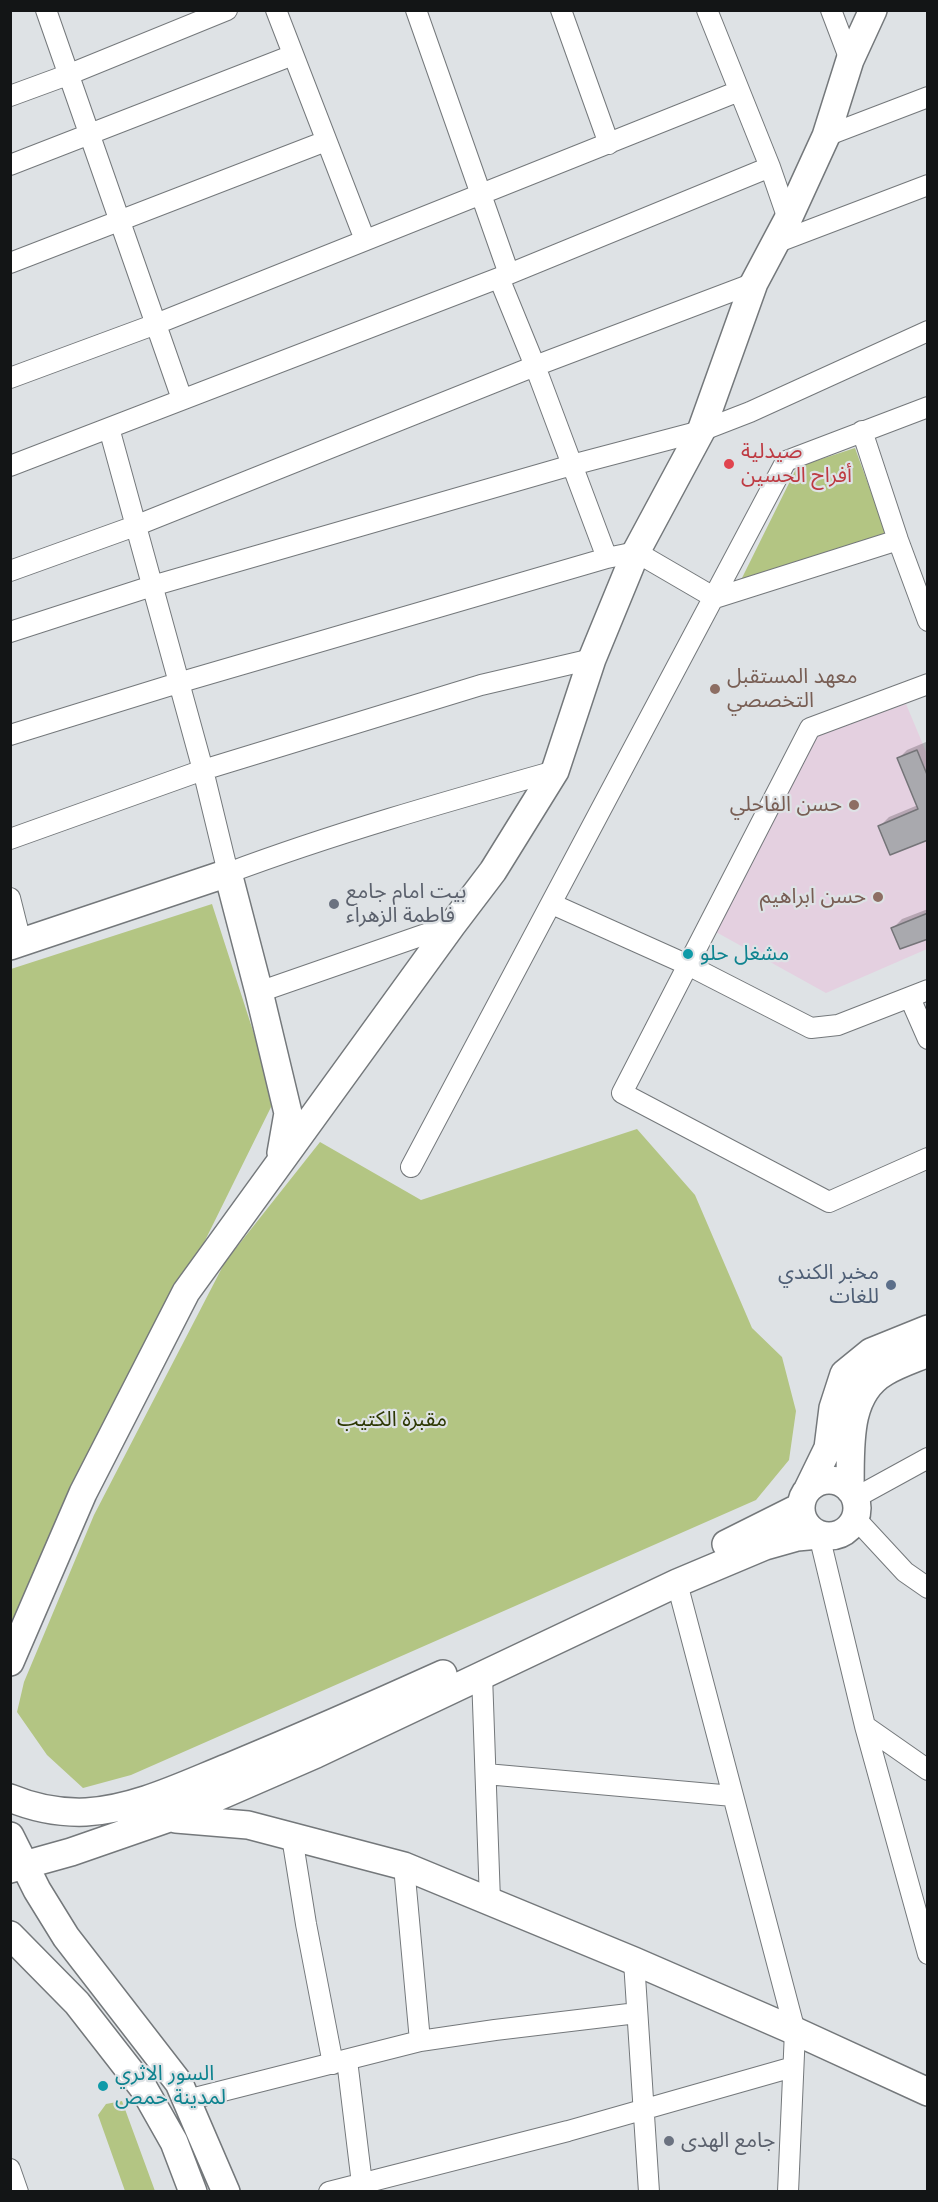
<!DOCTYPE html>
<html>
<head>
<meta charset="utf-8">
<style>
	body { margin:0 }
	#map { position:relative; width:938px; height:2202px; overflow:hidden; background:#dee2e5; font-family:Montserrat,sans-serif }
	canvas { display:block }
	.frame { position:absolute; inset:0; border:12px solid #131516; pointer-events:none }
</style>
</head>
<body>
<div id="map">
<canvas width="938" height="2202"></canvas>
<div class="frame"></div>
</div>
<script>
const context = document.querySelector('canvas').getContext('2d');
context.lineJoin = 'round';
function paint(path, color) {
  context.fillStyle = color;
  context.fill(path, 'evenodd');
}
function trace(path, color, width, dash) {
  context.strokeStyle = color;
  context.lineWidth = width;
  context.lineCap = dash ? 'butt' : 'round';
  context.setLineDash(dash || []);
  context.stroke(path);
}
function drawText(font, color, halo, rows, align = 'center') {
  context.font = font + ' Montserrat,"Noto Sans Arabic",sans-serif';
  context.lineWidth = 4.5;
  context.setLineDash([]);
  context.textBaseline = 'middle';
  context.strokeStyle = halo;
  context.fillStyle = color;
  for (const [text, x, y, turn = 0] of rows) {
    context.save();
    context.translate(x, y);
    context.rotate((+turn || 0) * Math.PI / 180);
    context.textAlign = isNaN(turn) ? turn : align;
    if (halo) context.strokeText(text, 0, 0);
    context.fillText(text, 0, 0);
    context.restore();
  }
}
paint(new Path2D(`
	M 906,704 L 927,754 L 927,949 L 826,993 L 716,932 L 817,734 Z`), '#e4d0e0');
paint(new Path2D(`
	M 855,448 L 886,533 L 740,582 L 797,467 Z
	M 212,904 L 275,1099 L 11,1633 L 11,969 Z
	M 637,1129 L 695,1195 L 752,1328 L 782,1357 L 796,1411 L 789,1460 L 756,1500 L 131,1775 L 83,1788 L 47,1755 L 17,1712 L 24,1682 L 94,1515 L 225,1262 L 320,1142 L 421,1200 Z
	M 122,2101 L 155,2191 L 125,2191 L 98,2115 L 106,2104 Z`), '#b3c583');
paint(new Path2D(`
	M 926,742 L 928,747 L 928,839 L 880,826 L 889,817 L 918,805 L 898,759 L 907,750 Z
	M 928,909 L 928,937 L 893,928 L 902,919 Z`), '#0003');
const building = new Path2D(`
	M 917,750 L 928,777 L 928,840 L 890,855 L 878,826 L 918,809 L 897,758 Z
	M 928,913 L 928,939 L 900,949 L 891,928 Z`);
paint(building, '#a9a9ae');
trace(building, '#747478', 1.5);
const street = new Path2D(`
	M 46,10 L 182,399
	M 276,10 L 365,240
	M 416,10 L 509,274
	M 561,10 L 609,144
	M 707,10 L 770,167 L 788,219
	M 831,10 L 850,60
	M 10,96 L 70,74 L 227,10
	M 826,136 L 928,97
	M 10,165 L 293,55
	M 773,244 L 928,185
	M 10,263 L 326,141
	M 499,278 L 535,366 L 607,558
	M 10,378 L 156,324 L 739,91
	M 109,428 L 203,770 L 228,873 C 335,833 445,802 555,771
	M 862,431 L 898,540 L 928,621
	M 10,466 L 509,274 L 770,167
	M 10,571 L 135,526 L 535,366 L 754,283
	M 10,632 L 152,586 L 572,465 L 701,431 L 750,412 L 928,331
	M 928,684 L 810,728 L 622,1093 L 829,1202 L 928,1158
	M 10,735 L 178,683 L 607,558 L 636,552 L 715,598 L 898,540
	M 10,839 L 203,770 L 481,685 L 592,659
	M 10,898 L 21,942
	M 552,904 L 688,965 L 811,1028 L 838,1025 L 928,990
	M 259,992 L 452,925
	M 910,998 L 928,1039
	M 411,1167 L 786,461 L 928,407
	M 855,1498 L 928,1458
	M 855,1518 L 905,1572 L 928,1588
	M 819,1535 L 865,1726 L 928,1954
	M 677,1583 L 795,2031 L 788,2192
	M 482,1675 L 490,1901
	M 865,1726 L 928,1770
	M 486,1774 L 733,1796
	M 292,1837 L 306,1924 L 333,2064
	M 404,1866 L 420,2041
	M 634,1961 L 649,2192
	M 347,2060 L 363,2192
	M 187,2100 L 420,2041 L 495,2030 L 637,2013
	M 10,2169 L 18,2192
	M 329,2192 L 568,2131 L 793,2067`);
const secondary = new Path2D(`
	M 10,946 L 228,873 L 259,992 L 288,1113 L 281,1153
	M801 1508a28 28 0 1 1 56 0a28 28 0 1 1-56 0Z
	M 808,1489 L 828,1448 L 833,1408 L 844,1374 L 871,1352 L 928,1329
	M 850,1490 C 851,1450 845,1395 885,1372 C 898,1364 914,1359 928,1353
	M 726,1544 L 800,1507
	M 10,1662 L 83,1493 L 186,1292 L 452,925 L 493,871 L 555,771 L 592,659 L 636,552 L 701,431 L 754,283 L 788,219 L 826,136 L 850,60 L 873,10
	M 10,1798 C 34,1808 60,1813 86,1812 C 136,1809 184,1785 229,1767 C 301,1737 372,1706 443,1674
	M 176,1819 L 248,1825 L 404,1866 L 634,1961 L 795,2031 L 928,2092
	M 10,1836 L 37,1890 L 66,1937 L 179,2083 L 226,2192
	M 10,1869 L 71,1852 L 169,1818 L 316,1754 L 677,1583 L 765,1546 L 797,1537 L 819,1535
	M 10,1935 L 77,2003 L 144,2089 L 174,2142 L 193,2192`);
trace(street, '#74787b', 22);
trace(secondary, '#74787b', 30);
trace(street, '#fff', 20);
trace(secondary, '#fff', 27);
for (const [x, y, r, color] of [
	[729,464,6,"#e0444e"],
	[715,689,6,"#8d6e63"],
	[854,805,6,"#8d6e63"],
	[878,897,6,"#8d6e63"],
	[334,904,6,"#6b7280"],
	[688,954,6,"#0f9aa8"],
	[891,1285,6,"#5c6f8a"],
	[103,2086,6,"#0f9aa8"],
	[669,2141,6,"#6b7280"]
]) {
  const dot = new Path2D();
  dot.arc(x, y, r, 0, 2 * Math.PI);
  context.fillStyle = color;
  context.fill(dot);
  trace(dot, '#dee2e5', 2);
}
drawText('21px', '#be3a42', '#dee2e5', [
	["صيدلية",741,452],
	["أفراح الحسين",741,476]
], 'left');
drawText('21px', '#785e54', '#dee2e5', [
	["معهد المستقبل",727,677,"left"],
	["التخصصي",727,701,"left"],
	["حسن الفاحلي",842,805],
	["حسن ابراهيم",866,897]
], 'right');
drawText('21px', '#5b616d', '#dee2e5', [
	["بيت امام جامع",346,892],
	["فاطمة الزهراء",346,916],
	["جامع الهدى",681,2141]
], 'left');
drawText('21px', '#0d838f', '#dee2e5', [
	["مشغل حلو",700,954],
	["السور الاثري",115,2074],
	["لمدينة حمص",115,2098]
], 'left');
drawText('21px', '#4e5e75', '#dee2e5', [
	["مخبر الكندي",879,1273],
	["للغات",879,1297]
], 'right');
drawText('21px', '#2c3702', '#dee2e5', [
	["مقبرة الكتيب",392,1420]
]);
</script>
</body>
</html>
